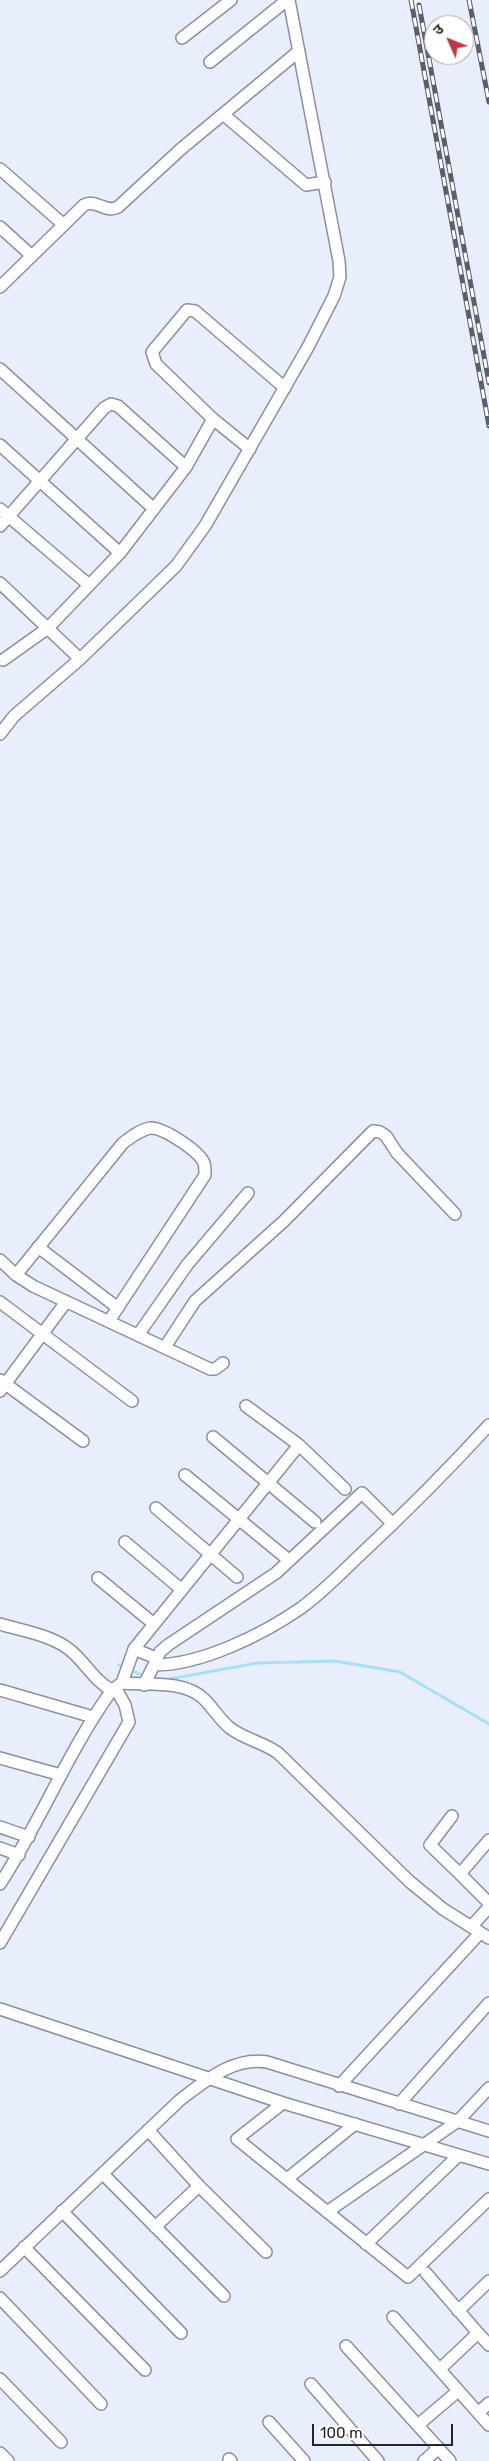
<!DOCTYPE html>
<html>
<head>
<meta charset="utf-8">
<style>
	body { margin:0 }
	#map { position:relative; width:489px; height:2461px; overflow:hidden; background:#e9eefc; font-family:Rubik,"Noto Sans Devanagari",sans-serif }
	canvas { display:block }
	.north { position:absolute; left:424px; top:15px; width:50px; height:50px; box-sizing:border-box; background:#fff; border:1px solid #a7a8ab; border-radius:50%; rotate:314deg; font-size:14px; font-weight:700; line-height:20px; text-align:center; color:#22252d }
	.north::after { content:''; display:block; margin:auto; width:18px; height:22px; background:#c53540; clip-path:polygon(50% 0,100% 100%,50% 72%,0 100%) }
	.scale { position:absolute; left:312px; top:2424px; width:141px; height:22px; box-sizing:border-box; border:2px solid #22252d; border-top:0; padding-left:6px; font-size:15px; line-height:18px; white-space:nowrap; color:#22252d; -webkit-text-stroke:4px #fff; paint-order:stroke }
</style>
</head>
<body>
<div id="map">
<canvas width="489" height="2461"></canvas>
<div class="north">उ</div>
<div class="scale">100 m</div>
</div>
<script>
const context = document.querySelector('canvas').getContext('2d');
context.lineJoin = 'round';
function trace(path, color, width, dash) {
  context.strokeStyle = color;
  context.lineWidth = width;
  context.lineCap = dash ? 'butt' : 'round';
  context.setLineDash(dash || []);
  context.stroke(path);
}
trace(new Path2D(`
	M 119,1665 L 146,1677
	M 164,1680 L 257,1663 L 335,1661 L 400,1672 L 489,1724`), '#a7e1f7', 3);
const minor = new Path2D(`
	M 182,38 L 231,0
	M 210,62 L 287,0
	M 223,114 L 306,185 L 325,182
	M 0,169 L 64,225
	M 0,227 L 32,256
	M 0,287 L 84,205 C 95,198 106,214 118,207 L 181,149 L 299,51
	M 0,369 L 154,509
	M 0,445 L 120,553
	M 250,449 L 213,419 L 156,364 L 152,352 L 187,310 L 195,311 L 285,388
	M 0,509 L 89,585
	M 0,526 L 104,408 L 111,404 L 118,406 L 186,467
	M 0,583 L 80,659
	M 3,660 L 48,628 L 120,553 L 186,467 L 213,419
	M 0,734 L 14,716 L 80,659 L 176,566 L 205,526 L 308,347 L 334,296 L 340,277 L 339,261 L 289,0
	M 38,1247 L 118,1308
	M 0,1260 L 16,1275 L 33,1286 L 210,1369 L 215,1369 L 223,1363
	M 16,1275 L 123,1143 C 131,1137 140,1130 150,1128 C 163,1127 199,1151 204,1163 C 205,1166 205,1171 205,1175 L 109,1321
	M 0,1302 L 132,1401
	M 138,1335 L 187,1265 L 248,1193
	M 165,1347 L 195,1301 L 284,1221 L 373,1131 L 380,1132 L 386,1136 L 397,1153 L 455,1214
	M 0,1380 L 83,1441
	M 0,1391 L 66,1302
	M 213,1437 L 315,1522
	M 299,1445 L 345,1489
	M 185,1475 L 285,1557
	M 156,1508 L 237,1577
	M 125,1542 L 182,1590
	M 98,1578 L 154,1624
	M 0,1624 C 23,1631 51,1635 70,1650 C 85,1662 95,1682 112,1690 L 122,1683 C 148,1685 184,1680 204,1699 C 213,1708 220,1720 230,1728 C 244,1739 263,1742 278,1753 L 409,1881 L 443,1909 L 489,1938
	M 134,1649 L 156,1658
	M 154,1665 L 160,1652 L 168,1645 L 276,1573 L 362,1493 L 393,1524
	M 122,1683 L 134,1649 L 299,1445 L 246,1406
	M 144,1685 L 154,1665 C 201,1665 262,1635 301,1608 C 322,1593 341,1573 360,1555 C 405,1513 448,1470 489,1425
	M 0,1690 L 93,1717
	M 0,1758 L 61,1775
	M 452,1816 L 430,1845 L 460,1874
	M 0,1827 L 29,1837
	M 489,1840 L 460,1874 L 489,1903
	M 0,1848 L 19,1855
	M 0,1884 C 41,1821 68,1751 112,1690
	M 471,1927 L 489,1907
	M 0,1943 L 129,1722 L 125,1705 L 116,1689
	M 0,2009 L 283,2103 L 489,2164
	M 339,2086 L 480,1933
	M 283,2103 L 237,2139 L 408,2277 L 489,2199
	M 399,2104 L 489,2003
	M 148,2130 L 199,2186 L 266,2252
	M 103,2174 L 224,2296
	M 287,2179 L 355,2124
	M 62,2211 L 181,2333
	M 327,2212 L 458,2121 L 489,2088
	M 155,2227 L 199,2186
	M 366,2244 L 459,2155
	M 24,2247 L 145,2370
	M 0,2271 L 180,2100 C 206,2080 233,2057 267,2062 L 489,2131
	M 426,2273 L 478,2333 L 440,2369
	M 0,2298 L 101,2404
	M 458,2311 L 489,2281
	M 393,2317 L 489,2425
	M 478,2333 L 489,2345
	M 346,2346 L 450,2461
	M 0,2379 L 61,2442
	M 311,2384 L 378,2461
	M 478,2413 L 489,2403
	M 269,2422 L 304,2461
	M 418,2425 L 458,2391
	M 0,2453 L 8,2461
	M 229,2459 L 231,2461
	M 424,2461 L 439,2448`);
trace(minor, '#8890a5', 14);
trace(minor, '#fff', 11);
const rail = new Path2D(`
	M 411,0 L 489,426
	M 469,0 L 489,102
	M 419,5 L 489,383`);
trace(rail, '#5c5f69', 5);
trace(rail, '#fff', 3, [9]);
</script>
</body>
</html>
